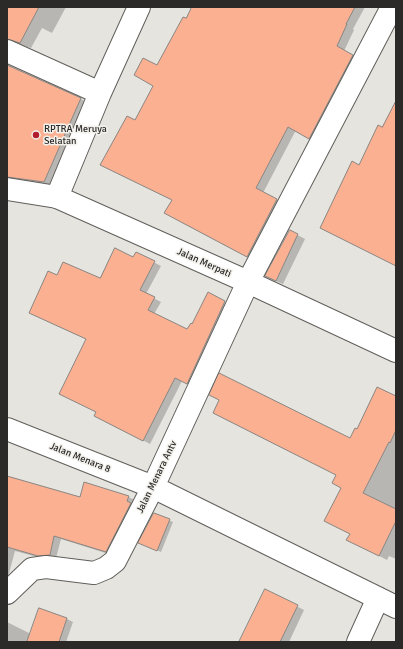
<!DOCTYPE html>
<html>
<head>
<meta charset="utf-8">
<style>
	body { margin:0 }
	#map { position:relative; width:403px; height:649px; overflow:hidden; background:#e6e4df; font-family:Signika,sans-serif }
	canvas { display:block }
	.frame { position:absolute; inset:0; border:8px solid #2b2a29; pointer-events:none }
</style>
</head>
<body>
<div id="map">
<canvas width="403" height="649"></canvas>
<div class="frame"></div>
</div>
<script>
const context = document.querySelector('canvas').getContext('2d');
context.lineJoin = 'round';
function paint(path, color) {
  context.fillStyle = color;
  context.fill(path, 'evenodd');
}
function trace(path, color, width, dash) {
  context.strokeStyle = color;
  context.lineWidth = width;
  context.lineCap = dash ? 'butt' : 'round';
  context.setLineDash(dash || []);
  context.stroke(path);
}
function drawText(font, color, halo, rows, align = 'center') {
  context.font = font + ' Signika,sans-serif';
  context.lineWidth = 3;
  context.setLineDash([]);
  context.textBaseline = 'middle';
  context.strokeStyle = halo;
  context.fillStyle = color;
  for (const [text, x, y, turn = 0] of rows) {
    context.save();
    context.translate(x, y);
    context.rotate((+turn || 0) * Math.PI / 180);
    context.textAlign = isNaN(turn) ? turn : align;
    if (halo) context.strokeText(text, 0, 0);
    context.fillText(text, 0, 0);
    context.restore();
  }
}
paint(new Path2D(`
	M 8,7 L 66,7 L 52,33 L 42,28 L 31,48 L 17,44 L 7,51 L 7,9 Z
	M 193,7 L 365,7 L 353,29 L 354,30 L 344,51 L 360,60 L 317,142 L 296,130 L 263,193 L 284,204 L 255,261 L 173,217 L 173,200 L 154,85 L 158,67 Z
	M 7,64 L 9,66 L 81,99 L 91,105 L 54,188 L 7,184 Z
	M 290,231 L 305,239 L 283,284 L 273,280 Z
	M 136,253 L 161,266 L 146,294 L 161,302 L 154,314 L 188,331 L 192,325 L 208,294 L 231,306 L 194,387 L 182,381 L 150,444 L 102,419 L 87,339 L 30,313 L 57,276 L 100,279 L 134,258 Z
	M 396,398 L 396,559 L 389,556 L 387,560 L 356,544 L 342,488 L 337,475 L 214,413 L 350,439 L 357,431 Z
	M 7,476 L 17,479 L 22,482 L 80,498 L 128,497 L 135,500 L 112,555 L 61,539 L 56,558 L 45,559 L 15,551 L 8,577 L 7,577 Z
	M 154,514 L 173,522 L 161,552 L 143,544 Z
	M 265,590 L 304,610 L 289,642 L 240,642 Z
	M 39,609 L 67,619 L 73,622 L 66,642 L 7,642 L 7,622 L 31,634 Z`), '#0003');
const building = new Path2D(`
	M 7,7 L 39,7 L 20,43 L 7,39 Z
	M 192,7 L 355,7 L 346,24 L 347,24 L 337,46 L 353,55 L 309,139 L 288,127 L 256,188 L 277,199 L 247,257 L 164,213 L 172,200 L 100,165 L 127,116 L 135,120 L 153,86 L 134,75 L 143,58 L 157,65 L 183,17 L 186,18 Z
	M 7,65 L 81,98 L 44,182 L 7,177 Z
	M 396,101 L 396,266 L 320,228 L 352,161 L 359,165 L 378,125 L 382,127 Z
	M 290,230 L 298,234 L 276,281 L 265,276 Z
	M 115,248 L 133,257 L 136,252 L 155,261 L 140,290 L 155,297 L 148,310 L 187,329 L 191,323 L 192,324 L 208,292 L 225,301 L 187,384 L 175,378 L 143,441 L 94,416 L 96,412 L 59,394 L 86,339 L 29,313 L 48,271 L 57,275 L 63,262 L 100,278 Z
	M 219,373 L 350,438 L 355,428 L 357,429 L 377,387 L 396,396 L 396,430 L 390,443 L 389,442 L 363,493 L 396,509 L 396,521 L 379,556 L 346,540 L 350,534 L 324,521 L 341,488 L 332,483 L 336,475 L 213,413 L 219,400 L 209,395 Z
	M 7,476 L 80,497 L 84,482 L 129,496 L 127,501 L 131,503 L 106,552 L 54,536 L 50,555 L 38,556 L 7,547 Z
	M 154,513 L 170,519 L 157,551 L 138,543 Z
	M 265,589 L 298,605 L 280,642 L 239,642 Z
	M 39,608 L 67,618 L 59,642 L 27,642 Z`);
paint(building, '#fab091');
trace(building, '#898582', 1);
const minor = new Path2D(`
	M 7,51 L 100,93
	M 57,197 L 100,93 L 139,7
	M 7,429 L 153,487 L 396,607
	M 7,593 L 32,569 L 46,567 L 94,573 L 106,568 L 115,561 L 153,487 L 248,282 L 392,7
	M 358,642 L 378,598`);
const tertiary = new Path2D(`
	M 7,189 L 57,197 L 248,282 L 396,351`);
trace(minor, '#615f5b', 24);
trace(tertiary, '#615f5b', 24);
trace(minor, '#fff', 22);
trace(tertiary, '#fff', 22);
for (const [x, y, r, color] of [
	[36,135,4,"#b01d2f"]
]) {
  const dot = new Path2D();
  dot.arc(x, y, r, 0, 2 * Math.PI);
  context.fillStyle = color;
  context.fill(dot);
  trace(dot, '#f3f1ec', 1.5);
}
drawText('10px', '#2b2a29', '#f3f1ec', [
	["RPTRA Meruya",44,129],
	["Selatan",44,141]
], 'left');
drawText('10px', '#2b2a29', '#f3f1ec', [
	["Jalan Merpati",204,263,24],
	["Jalan Menara 8",80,458,22],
	["Jalan Menara Antv",157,477,-64]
]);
</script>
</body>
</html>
